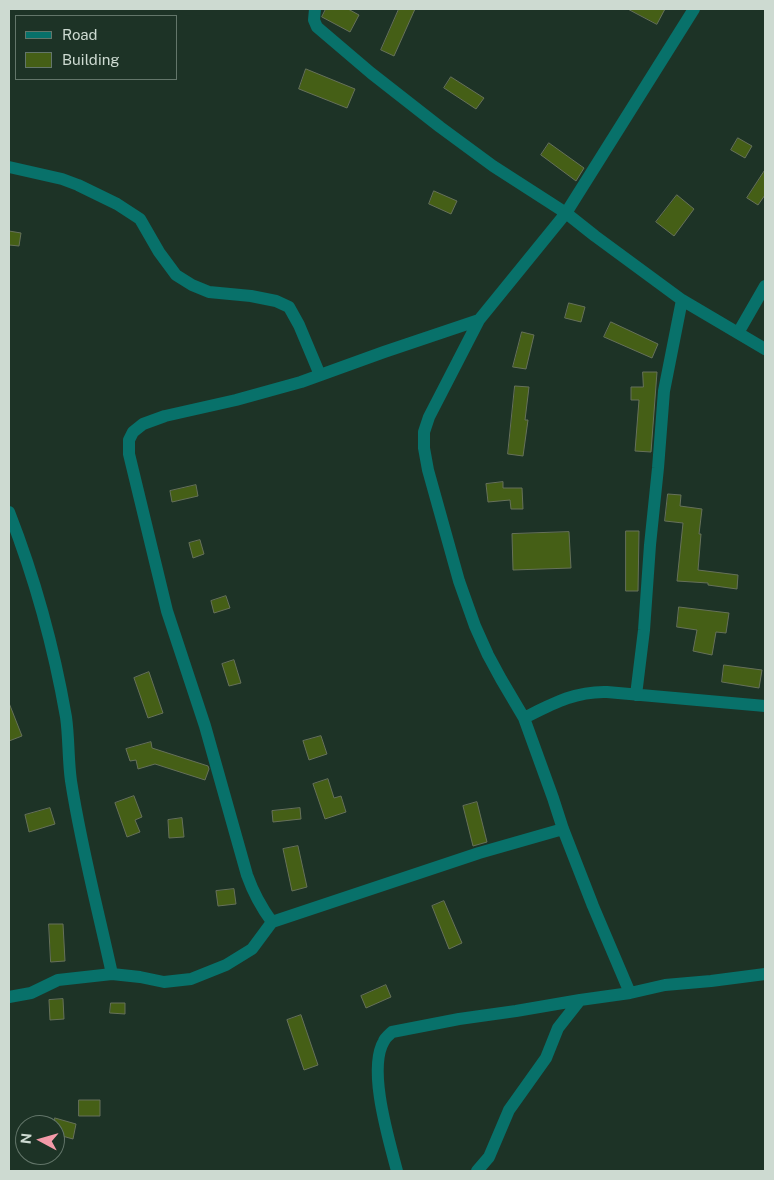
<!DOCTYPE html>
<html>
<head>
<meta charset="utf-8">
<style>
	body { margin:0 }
	#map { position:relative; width:774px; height:1180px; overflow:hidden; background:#1d3326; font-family:"Public Sans",sans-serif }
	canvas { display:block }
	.frame { position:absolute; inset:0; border:10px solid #cddad1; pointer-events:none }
	.legend { position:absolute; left:15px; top:15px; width:162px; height:65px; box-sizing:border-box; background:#1d3326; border:1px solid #63766a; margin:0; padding:6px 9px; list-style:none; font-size:15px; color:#cddad1 }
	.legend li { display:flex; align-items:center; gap:10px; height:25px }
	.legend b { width:25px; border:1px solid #63766a }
	.north { position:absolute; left:15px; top:1115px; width:50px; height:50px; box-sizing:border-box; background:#1d3326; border:1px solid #63766a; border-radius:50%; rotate:276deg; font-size:14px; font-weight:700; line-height:20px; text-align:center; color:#cddad1 }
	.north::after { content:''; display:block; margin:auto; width:18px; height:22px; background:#f39aa8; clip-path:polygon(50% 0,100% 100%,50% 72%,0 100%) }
</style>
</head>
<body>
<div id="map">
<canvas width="774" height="1180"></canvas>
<div class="frame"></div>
<ul class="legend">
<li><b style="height:6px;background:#08716a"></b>Road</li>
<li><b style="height:14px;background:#455f16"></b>Building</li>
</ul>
<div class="north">N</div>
</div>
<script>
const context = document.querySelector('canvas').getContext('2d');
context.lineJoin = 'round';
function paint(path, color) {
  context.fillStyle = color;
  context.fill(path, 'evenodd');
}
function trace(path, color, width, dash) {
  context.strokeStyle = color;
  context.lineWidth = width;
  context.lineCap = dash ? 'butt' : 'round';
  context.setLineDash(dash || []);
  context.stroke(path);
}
const building = new Path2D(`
	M 326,9 L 348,9 L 359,15 L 350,32 L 322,17 Z
	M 399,9 L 415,9 L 394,56 L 381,50 Z
	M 628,9 L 665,9 L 657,24 Z
	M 306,69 L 355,89 L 347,108 L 299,89 Z
	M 451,77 L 484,98 L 476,109 L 444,88 Z
	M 738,138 L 752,146 L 745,158 L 731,150 Z
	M 549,143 L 584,168 L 576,181 L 541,155 Z
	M 765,170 L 765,195 L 758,205 L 747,198 Z
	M 434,191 L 457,201 L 451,214 L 429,204 Z
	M 677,195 L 694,209 L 674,236 L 656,222 Z
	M 9,231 L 21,233 L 19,246 L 9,245 Z
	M 569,303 L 585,307 L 581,322 L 565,318 Z
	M 611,322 L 658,344 L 652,358 L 604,337 Z
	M 522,332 L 534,335 L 526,369 L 513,367 Z
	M 643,372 L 657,372 L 651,452 L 635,451 L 639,400 L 631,400 L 631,387 L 643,387 Z
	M 515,386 L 529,387 L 525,420 L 528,420 L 523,456 L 508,454 Z
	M 503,482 L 503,488 L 522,488 L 523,509 L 511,509 L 510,500 L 488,502 L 486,484 Z
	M 196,485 L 198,496 L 172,502 L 170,491 Z
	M 668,494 L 681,495 L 680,506 L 702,509 L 699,534 L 701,534 L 698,570 L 738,575 L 737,589 L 708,585 L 708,583 L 677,581 L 683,523 L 665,521 Z
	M 626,531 L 639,531 L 638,591 L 626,591 Z
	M 569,532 L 571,568 L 513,570 L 512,534 Z
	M 200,540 L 204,554 L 193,558 L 189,543 Z
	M 226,596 L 230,608 L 214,613 L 211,601 Z
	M 679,607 L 729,613 L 726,633 L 716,632 L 712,655 L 693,651 L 697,630 L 677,627 Z
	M 234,660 L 241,683 L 229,686 L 222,664 Z
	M 724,665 L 762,670 L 759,688 L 722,682 Z
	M 149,672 L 163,713 L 148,718 L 134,678 Z
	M 9,703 L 22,736 L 9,741 Z
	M 321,736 L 327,754 L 309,760 L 303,741 Z
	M 151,742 L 152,748 L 208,766 L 209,769 L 205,780 L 155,764 L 138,769 L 136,760 L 130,761 L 126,749 Z
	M 328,779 L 334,798 L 341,796 L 346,812 L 325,819 L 313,784 Z
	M 134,796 L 142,817 L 135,820 L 140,832 L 127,837 L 115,803 Z
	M 477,802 L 487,842 L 473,846 L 463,806 Z
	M 50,808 L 55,824 L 29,832 L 25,815 Z
	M 300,808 L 301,819 L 273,822 L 272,811 Z
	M 182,818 L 184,837 L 169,838 L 168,820 Z
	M 298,846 L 307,887 L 292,891 L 283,849 Z
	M 234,889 L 236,904 L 218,906 L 216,891 Z
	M 444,901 L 462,943 L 449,949 L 432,906 Z
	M 49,924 L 63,924 L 65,961 L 51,962 Z
	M 386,985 L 391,997 L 366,1008 L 361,996 Z
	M 63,999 L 64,1019 L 50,1020 L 49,1000 Z
	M 111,1003 L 125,1003 L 125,1014 L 110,1013 Z
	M 301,1015 L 318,1065 L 304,1070 L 287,1020 Z
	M 79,1100 L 100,1100 L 100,1116 L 79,1116 Z
	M 55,1118 L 76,1124 L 73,1139 L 55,1134 Z`);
paint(building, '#455f16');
trace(building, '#66715a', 1);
trace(new Path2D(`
	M 315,9 L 314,20 L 317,27 L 371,73 L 440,127 L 493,166 L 566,213 L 595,236 L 682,300 L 765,349
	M 9,167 L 62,179 L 78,185 L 117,204 L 140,219 L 159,252 L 176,275 L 192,285 L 209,292 L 251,296 L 276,301 L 289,307 L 299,325 L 320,375
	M 738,333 L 765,286
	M 9,512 C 34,576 54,648 66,717 C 69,738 68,760 71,781 C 81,846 98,910 112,974
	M 636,695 L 644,630 L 650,545 L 658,468 L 664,391 L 682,300
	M 524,718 C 552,704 575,691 607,692 L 765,706
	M 272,922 L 479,853 L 563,829
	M 630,993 L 593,906 L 563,829 L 553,798 L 524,718 L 501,679 L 488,655 L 475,626 L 459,581 L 428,470 L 424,448 L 424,432 L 429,417 L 479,320 L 566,213 L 694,9
	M 9,997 L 31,993 L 58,980 L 112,974 L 140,977 L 164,982 L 191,979 L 226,965 L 252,949 L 272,922 C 261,907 253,892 247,875 L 205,726 L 167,611 L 129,454 L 129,440 L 133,432 L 143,424 L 165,416 L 236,400 L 301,382 L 384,352 L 479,320
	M 397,1171 C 389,1140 367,1069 384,1041 C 385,1038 389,1035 392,1032 L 459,1019 L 516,1011 L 580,1000 L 630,993 L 665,985 L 711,981 L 765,974
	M 477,1171 L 489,1157 L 509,1110 L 546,1058 L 558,1028 L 580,1000`), '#08716a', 12);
</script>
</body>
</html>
